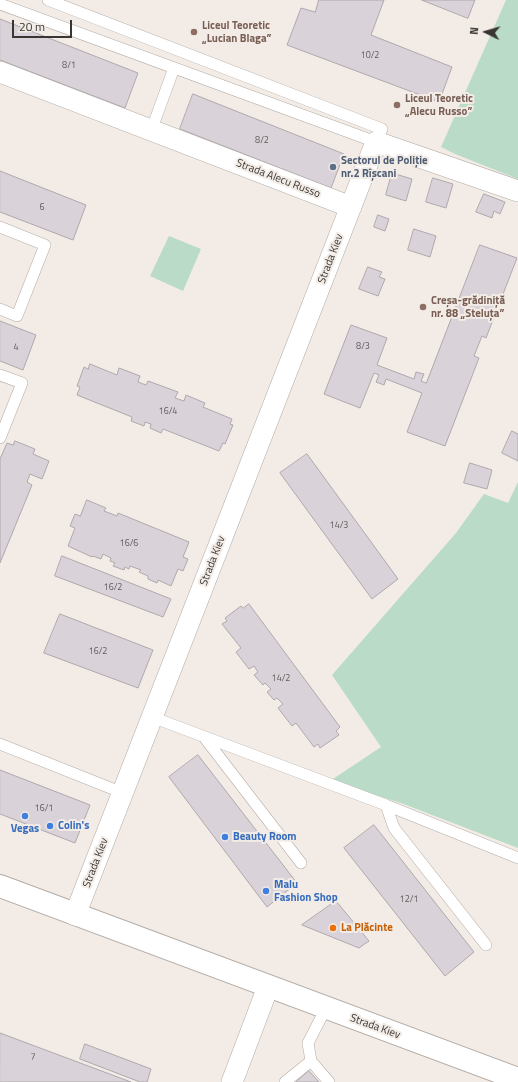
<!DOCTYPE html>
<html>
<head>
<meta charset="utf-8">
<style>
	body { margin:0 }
	#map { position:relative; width:518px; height:1082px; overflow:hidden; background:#f3ece6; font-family:"Titillium Web",sans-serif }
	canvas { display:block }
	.north { position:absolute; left:466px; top:12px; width:40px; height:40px; -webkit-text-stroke:3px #f3ece6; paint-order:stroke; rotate:275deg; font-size:11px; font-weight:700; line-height:16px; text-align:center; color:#383533 }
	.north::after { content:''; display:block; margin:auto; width:14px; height:18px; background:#383533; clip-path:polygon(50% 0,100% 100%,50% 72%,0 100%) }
	.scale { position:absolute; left:12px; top:20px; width:60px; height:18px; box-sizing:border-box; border:2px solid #383533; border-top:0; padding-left:5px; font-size:12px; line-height:14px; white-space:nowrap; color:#383533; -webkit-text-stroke:3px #f3ece6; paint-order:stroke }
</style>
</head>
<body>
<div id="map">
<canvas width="518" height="1082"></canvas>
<div class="north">N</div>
<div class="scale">20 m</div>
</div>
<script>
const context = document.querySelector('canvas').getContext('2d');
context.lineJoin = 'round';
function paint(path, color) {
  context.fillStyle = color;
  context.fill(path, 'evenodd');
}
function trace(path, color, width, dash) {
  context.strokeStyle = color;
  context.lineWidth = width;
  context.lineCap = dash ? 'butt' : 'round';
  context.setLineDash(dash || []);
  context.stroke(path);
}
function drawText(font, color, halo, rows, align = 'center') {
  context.font = font + ' "Titillium Web",sans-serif';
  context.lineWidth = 4;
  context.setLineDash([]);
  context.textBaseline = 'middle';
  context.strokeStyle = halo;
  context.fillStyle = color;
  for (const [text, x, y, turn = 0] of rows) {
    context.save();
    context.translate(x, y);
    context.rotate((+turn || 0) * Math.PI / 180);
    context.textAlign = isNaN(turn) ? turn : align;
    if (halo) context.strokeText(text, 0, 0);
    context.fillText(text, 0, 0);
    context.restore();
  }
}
paint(new Path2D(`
	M 506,0 L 518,0 L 518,179 L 455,154 L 441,147 Z
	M 169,236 L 201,249 L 183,291 L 150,276 Z
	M 518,482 L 518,848 L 401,803 L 330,781 L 381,747 L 332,675 L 456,533 L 484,494 L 508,503 Z`), '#b9dbc7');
const building = new Path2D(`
	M 319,0 L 384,0 L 371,35 L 452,67 L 439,102 L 287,45 L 301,8 L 315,12 Z
	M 422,0 L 475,0 L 468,18 Z
	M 0,19 L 138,73 L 125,108 L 0,60 Z
	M 193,94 L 344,154 L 331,188 L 180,129 Z
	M 0,171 L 86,205 L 73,240 L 0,212 Z
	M 392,173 L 412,179 L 406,201 L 386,195 Z
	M 433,178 L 453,184 L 446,208 L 426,202 Z
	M 484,194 L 505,202 L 500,214 L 494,211 L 492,218 L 476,212 Z
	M 378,215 L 389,219 L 385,231 L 374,227 Z
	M 414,229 L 436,236 L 430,257 L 408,250 Z
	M 480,245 L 517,258 L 486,338 L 482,336 L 474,356 L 479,358 L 445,446 L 407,432 L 422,393 L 386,379 L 384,385 L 376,382 L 379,375 L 374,373 L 360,408 L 324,394 L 351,325 L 387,338 L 377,365 L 414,379 L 416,372 L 424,374 L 421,381 L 426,383 Z
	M 368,267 L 382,272 L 379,277 L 385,279 L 378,296 L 359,289 Z
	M 0,321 L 36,335 L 23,370 L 0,361 Z
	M 90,364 L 117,375 L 119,368 L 140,376 L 138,382 L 146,385 L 148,381 L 178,392 L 175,398 L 184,401 L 186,395 L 205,403 L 203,407 L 232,419 L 230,424 L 233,425 L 225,444 L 223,443 L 219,451 L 163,429 L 161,433 L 150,428 L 151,424 L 145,422 L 144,426 L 131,421 L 132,417 L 77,395 L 80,387 L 77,386 L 84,367 L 88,369 Z
	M 512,431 L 518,434 L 518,461 L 502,453 Z
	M 15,441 L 35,449 L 33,454 L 49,461 L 42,479 L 30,474 L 27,482 L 32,485 L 0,563 L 0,459 L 7,443 L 13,445 Z
	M 307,454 L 398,579 L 372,599 L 280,473 Z
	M 470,463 L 492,470 L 487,489 L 464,483 Z
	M 87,500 L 106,508 L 104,511 L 117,516 L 118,513 L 189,542 L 183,557 L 188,559 L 183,571 L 178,569 L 171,586 L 158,580 L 157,583 L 148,579 L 148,576 L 139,572 L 141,570 L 130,566 L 129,569 L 125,567 L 124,570 L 113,566 L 115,563 L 110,561 L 111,558 L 103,554 L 101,559 L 93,556 L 92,557 L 68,546 L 75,528 L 70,526 L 75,514 L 80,516 Z
	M 62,556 L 171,599 L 163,617 L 55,576 Z
	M 249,604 L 340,727 L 336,731 L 339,735 L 320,748 L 318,744 L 314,747 L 296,723 L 292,726 L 278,708 L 283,704 L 277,698 L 274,700 L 267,692 L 271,689 L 265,683 L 263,685 L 254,675 L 258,672 L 254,666 L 249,669 L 236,652 L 241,648 L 222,624 L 227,621 L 225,618 L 241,606 L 243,608 Z
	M 60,614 L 153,650 L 138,688 L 44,653 Z
	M 198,755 L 297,883 L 267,907 L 169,777 Z
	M 0,770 L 90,805 L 75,843 L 0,814 Z
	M 374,825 L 474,952 L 445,976 L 344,848 Z
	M 336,901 L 369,941 L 359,948 L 302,925 Z
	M 0,1033 L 131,1082 L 0,1082 Z
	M 85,1044 L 151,1069 L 147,1082 L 140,1082 L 80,1059 Z
	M 309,1071 L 319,1082 L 296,1082 Z`);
paint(building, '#d9d2d8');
trace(building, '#aea8ad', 1);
const lane = new Path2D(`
	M 0,4 L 376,142 L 382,129 L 48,0
	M 151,131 L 174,68
	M 0,227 L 45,245 L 17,316 L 0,309
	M 0,375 L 22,383 L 0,438
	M 152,717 L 386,805 L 518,858
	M 204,737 L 301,863
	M 0,744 L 123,793
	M 386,805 L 394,828 L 486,945
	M 326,1008 L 308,1043 L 311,1061 L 329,1082
	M 285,1082 L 311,1061`);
const street = new Path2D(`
	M 0,72 L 351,207
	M 75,915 L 376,142 L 518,191
	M 232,1082 L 268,987`);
const primary = new Path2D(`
	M 0,886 L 518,1079`);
trace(lane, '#b3aca7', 12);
trace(street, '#b3aca7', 22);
trace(primary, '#b3aca7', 24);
trace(lane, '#fff', 11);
trace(street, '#fff', 21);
trace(primary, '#fff', 22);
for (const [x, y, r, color] of [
	[194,32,4,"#8d6e63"],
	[397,105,4,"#8d6e63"],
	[333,167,4,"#5c6f8a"],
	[423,307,4,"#8d6e63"],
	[25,816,4,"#3f7fe0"],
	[50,826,4,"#3f7fe0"],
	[225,837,4,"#3f7fe0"],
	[266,891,4,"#3f7fe0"],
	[333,928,4,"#e8710a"]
]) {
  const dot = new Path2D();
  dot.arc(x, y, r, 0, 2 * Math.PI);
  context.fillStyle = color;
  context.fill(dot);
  trace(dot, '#f3ece6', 1.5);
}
drawText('9px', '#605c5c', null, [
	["10/2",370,56],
	["8/1",69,66],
	["8/2",262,141],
	["6",42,208],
	["8/3",363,347],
	["4",16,348],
	["16/4",168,412],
	["14/3",339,526],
	["16/6",129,544],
	["16/2",113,588],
	["16/2",98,652],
	["14/2",281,679],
	["16/1",44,809],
	["12/1",409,900],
	["7",33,1058]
]);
drawText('bold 11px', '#785e54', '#f3ece6', [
	["Liceul Teoretic",202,26],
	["„Lucian Blaga”",202,39],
	["Liceul Teoretic",405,99],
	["„Alecu Russo”",405,112],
	["Creșa-grădiniță",431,301],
	["nr. 88 „Steluța”",431,314]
], 'left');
drawText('bold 11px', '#4e5e75', '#f3ece6', [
	["Sectorul de Poliție",341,161],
	["nr.2 Rîșcani",341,174]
], 'left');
drawText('11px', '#383533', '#f3ece6', [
	["Strada Alecu Russo",278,179,21],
	["Strada Kiev",331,259,-69],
	["Strada Kiev",213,561,-69],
	["Strada Kiev",96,863,-69],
	["Strada Kiev",375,1027,20]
]);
drawText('bold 11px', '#366cbe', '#f3ece6', [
	["Colin's",58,826],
	["Vegas",25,829,"center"],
	["Beauty Room",233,837],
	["Malu",274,885],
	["Fashion Shop",274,898]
], 'left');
drawText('bold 11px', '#c56008', '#f3ece6', [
	["La Plăcinte",341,928]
], 'left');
</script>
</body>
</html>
